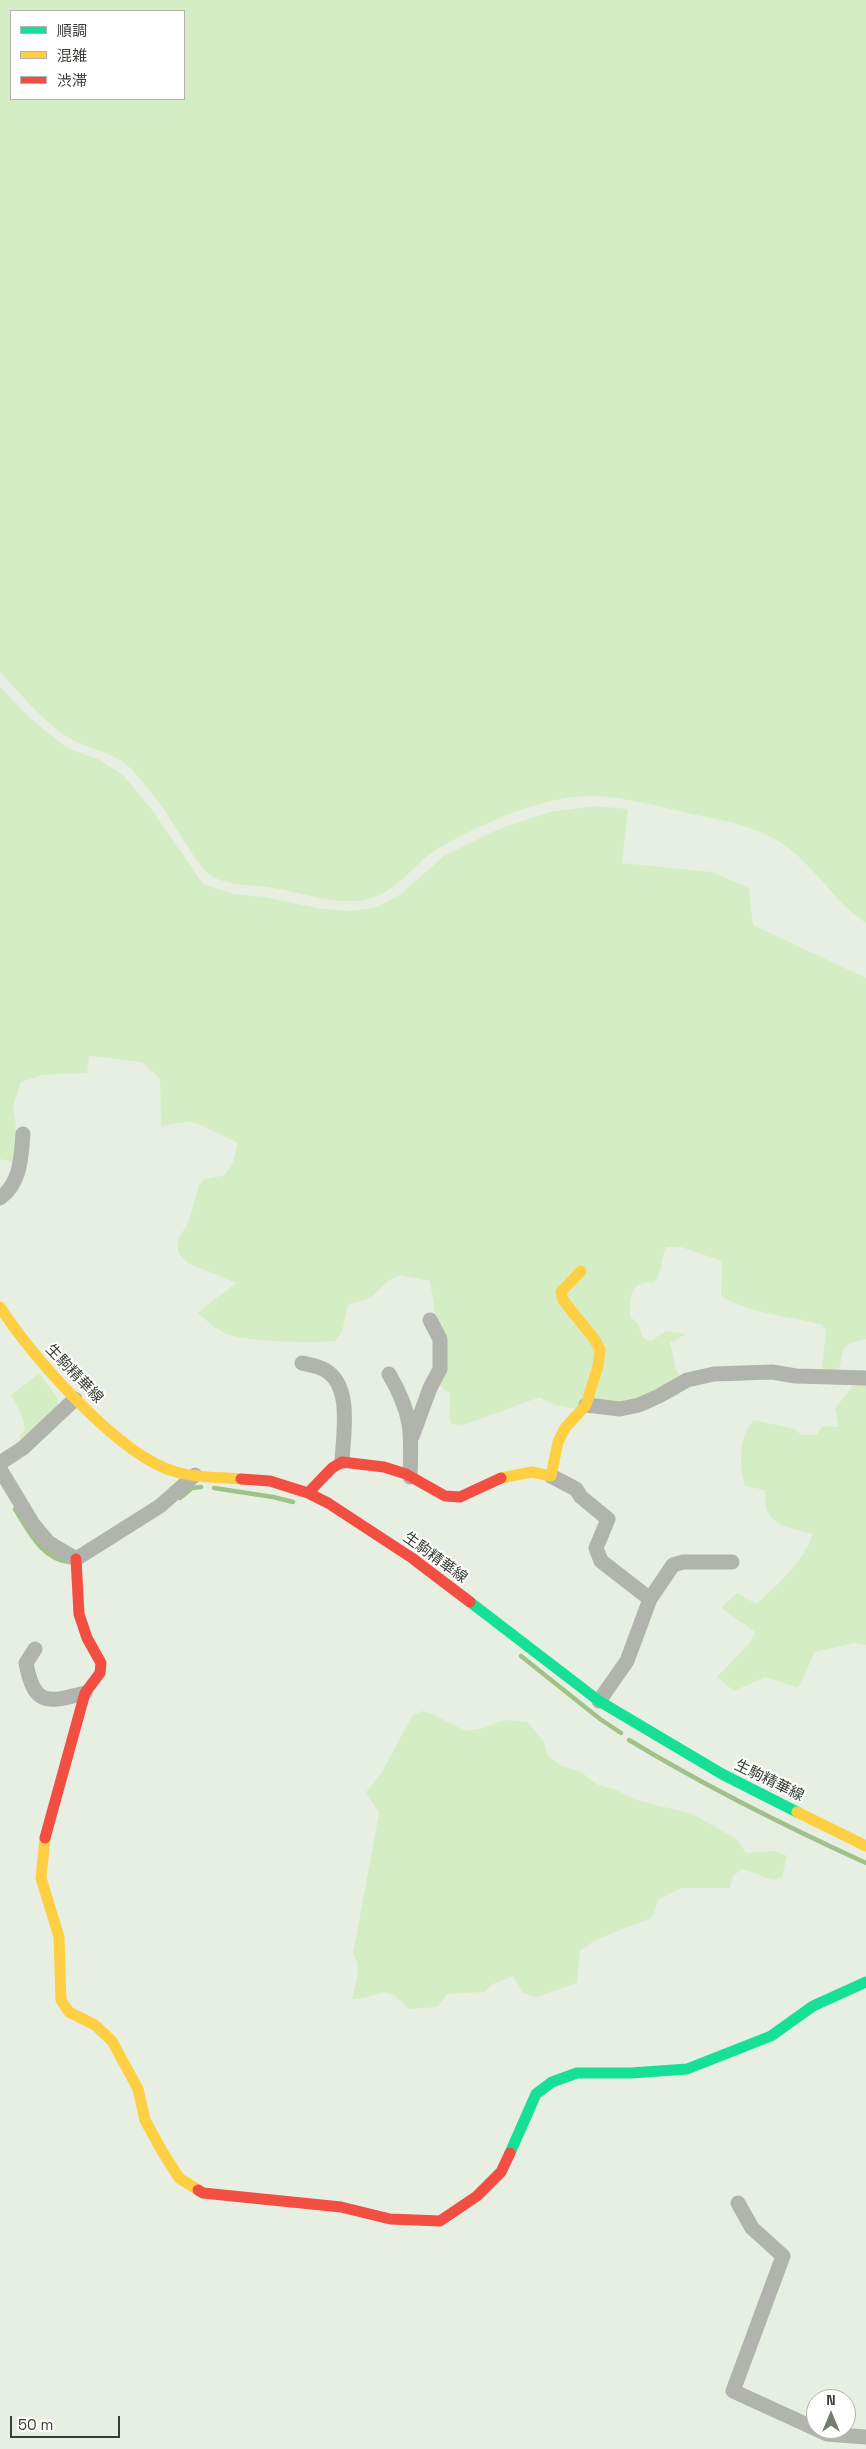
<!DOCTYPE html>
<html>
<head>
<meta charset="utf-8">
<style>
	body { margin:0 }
	#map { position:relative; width:866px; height:2449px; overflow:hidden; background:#e7efe2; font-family:"Space Grotesk","Noto Sans JP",sans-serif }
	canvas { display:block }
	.legend { position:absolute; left:10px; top:10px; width:175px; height:90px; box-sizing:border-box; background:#fff; border:1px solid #afb2ae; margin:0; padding:6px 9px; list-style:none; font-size:15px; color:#383e35 }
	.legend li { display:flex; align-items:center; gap:10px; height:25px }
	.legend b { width:25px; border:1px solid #afb2ae }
	.north { position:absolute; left:806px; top:2389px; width:50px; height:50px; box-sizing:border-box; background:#fff; border:1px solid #afb2ae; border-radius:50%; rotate:0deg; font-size:14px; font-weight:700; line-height:20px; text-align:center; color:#383e35 }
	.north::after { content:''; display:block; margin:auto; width:18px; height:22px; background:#757c72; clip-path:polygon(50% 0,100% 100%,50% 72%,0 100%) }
	.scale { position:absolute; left:10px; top:2416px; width:110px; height:22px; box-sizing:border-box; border:2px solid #383e35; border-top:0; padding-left:6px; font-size:15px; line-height:18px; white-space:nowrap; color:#383e35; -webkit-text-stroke:4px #fff; paint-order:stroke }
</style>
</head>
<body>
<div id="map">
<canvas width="866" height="2449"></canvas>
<ul class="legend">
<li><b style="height:6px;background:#16e098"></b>順調</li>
<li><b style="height:6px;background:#ffcf43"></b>混雑</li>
<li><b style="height:6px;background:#f24e42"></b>渋滞</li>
</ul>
<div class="north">N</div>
<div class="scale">50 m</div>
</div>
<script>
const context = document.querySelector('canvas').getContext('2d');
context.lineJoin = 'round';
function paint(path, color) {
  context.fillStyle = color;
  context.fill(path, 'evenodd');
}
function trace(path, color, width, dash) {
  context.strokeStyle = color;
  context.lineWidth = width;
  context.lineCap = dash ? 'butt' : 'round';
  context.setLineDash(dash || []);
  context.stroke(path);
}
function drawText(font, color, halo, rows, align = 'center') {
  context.font = font + ' "Space Grotesk","Noto Sans JP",sans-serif';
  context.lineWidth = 4;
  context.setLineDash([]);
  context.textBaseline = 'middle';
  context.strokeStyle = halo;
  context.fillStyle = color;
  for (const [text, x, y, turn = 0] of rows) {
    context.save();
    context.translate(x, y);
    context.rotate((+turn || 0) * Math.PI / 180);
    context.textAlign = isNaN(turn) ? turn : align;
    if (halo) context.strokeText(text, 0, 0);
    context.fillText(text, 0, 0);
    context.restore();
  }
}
paint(new Path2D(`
	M 0,0 L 866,0 L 866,923 C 829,899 808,853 767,835 C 742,823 714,819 688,813 C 657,806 628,798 597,796 C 545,794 486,822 442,846 C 416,860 401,889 372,898 C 336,908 301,891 266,887 C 248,884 226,886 210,875 C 197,866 172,820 160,804 C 152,793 143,783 134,772 C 117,752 92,751 71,739 C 44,723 22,695 0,672 ZM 184,11 L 184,99 L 11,99 L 11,11 Z
	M 0,687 L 31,719 L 67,748 L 98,759 L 124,776 L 152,810 L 203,884 L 233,894 L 265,897 L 317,908 L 350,911 L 377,907 L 401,894 L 444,856 L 499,829 L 550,812 L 594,806 L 628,809 L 622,863 L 712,872 L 749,888 L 753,925 L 866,978 L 866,1339 L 851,1343 L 844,1348 L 837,1377 L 821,1375 L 826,1331 L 822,1325 C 788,1315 752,1315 721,1296 L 722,1261 L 681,1247 L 666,1247 C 660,1261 664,1270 654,1283 C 631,1279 630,1298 630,1316 L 638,1324 L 643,1338 L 651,1341 L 666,1331 L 686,1334 L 670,1343 L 676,1369 L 683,1385 L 679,1395 C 646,1408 569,1419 540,1397 L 461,1426 L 451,1423 L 449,1416 L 450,1394 L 435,1381 L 434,1306 L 430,1281 L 399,1275 L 388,1281 L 370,1298 L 348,1305 L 342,1332 L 335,1341 C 312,1343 250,1342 230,1335 C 218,1331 207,1321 197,1313 L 236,1283 L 187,1263 L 178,1253 L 178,1239 L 188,1223 L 199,1185 L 203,1180 L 225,1175 L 233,1162 L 238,1143 L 196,1123 L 186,1122 L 161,1126 L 160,1079 L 142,1062 L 89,1056 L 87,1073 L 42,1075 L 21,1082 L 13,1106 L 18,1139 L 17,1163 L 0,1159 Z
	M 866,1372 L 866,1645 L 854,1643 L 815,1652 L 798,1688 L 765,1677 L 734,1691 L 717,1677 L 749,1644 L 755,1632 L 721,1608 L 737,1593 L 756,1604 C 779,1584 802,1563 813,1534 C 799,1530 774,1527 767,1511 C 764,1505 766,1496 765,1490 L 745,1486 C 739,1466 738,1435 754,1420 L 795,1429 L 801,1435 L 816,1435 L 823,1426 L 839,1427 L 835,1409 L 862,1373 Z
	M 39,1373 L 57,1397 L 58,1409 L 24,1442 L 19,1437 L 25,1429 C 23,1415 18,1406 11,1395 Z
	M 422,1711 L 433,1714 L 465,1731 L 483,1728 L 504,1720 L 527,1722 L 543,1740 L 548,1756 L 561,1765 L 581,1772 L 598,1785 L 614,1789 L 636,1800 L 693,1814 L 738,1840 L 746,1853 L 775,1851 L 787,1856 L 782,1877 L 773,1880 L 742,1869 L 733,1876 L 730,1888 L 681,1888 L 658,1900 L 654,1914 L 649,1919 L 595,1940 L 580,1951 L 577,1983 L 536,1997 L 523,1993 L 513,1976 L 493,1984 L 484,1992 L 447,1994 L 438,2007 L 408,2009 C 385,1979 380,1999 352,1999 C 356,1983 362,1968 353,1954 L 379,1813 L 366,1792 L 382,1772 L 412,1716 Z`), '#d5edc4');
trace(new Path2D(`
	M 214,1488 L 273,1497 L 293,1502
	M 180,1498 L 192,1488 L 201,1487
	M 15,1509 C 28,1530 42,1560 70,1562
	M 521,1656 L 600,1719 L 621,1733
	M 629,1740 C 705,1786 785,1826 866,1863`), '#a0c188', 4.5);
trace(new Path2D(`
	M 0,1198 C 21,1183 21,1157 23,1134
	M 302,1363 C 310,1365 319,1366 325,1370 C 353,1386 343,1434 342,1462
	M 389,1374 C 412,1413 412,1432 410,1477
	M 586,1405 L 620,1409 L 639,1405 L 659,1396 L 687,1380 L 714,1374 L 772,1372 L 796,1376 L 866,1378
	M 412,1437 L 430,1388 L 440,1369 L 440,1339 L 430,1320
	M 0,1463 L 23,1448 L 75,1399
	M 0,1469 L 33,1524 L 49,1543 L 76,1559 L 160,1506 L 195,1475
	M 551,1476 L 576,1489 L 581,1497 L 608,1519 L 596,1548 L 601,1561 L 650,1599
	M 35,1649 L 26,1663 C 34,1706 47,1703 85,1693
	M 599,1701 L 627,1661 L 650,1599 L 673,1565 L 683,1562 L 732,1562
	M 738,2203 L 752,2228 L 783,2256 L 733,2391 L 816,2429
	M 816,2429 L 827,2434 L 866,2437`), '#b0b4ad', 15);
trace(new Path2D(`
	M 470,1602 L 599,1701 L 722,1774 L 797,1812
	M 510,2153 L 536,2094 L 552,2082 L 577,2073 L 631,2073 L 687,2069 L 771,2036 L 813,2006 L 866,1982`), '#16e098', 11);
trace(new Path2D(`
	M 0,1307 C 31,1356 120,1457 176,1472 C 197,1478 220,1477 241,1479
	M 501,1478 L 532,1472 L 551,1476 L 558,1442 L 565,1428 L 586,1405 L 598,1366 L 600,1350 L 595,1340 L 563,1300 L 561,1292 L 581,1271
	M 797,1812 L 866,1846
	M 45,1838 L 41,1878 L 59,1937 L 61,2000 L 69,2012 L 95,2025 L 112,2041 L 138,2089 L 145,2120 L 162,2151 L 179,2178 L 198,2190`), '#ffcf43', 11);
trace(new Path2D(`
	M 241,1479 L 270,1481 L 308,1493 L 328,1503 L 412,1558 L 470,1602
	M 308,1493 L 332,1468 L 342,1462 L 384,1467 L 406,1474 L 445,1496 L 460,1497 L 501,1478
	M 45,1838 L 85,1693 L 100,1673 L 101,1663 L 87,1638 L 79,1614 L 76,1559
	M 198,2190 L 203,2193 L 341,2207 L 390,2219 L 440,2221 L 477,2196 L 501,2172 L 510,2153`), '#f24e42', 11);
drawText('15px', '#383e35', '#fff', [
	["生駒精華線",74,1374,46],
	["生駒精華線",435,1558,36],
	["生駒精華線",769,1781,26]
]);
</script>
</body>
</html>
